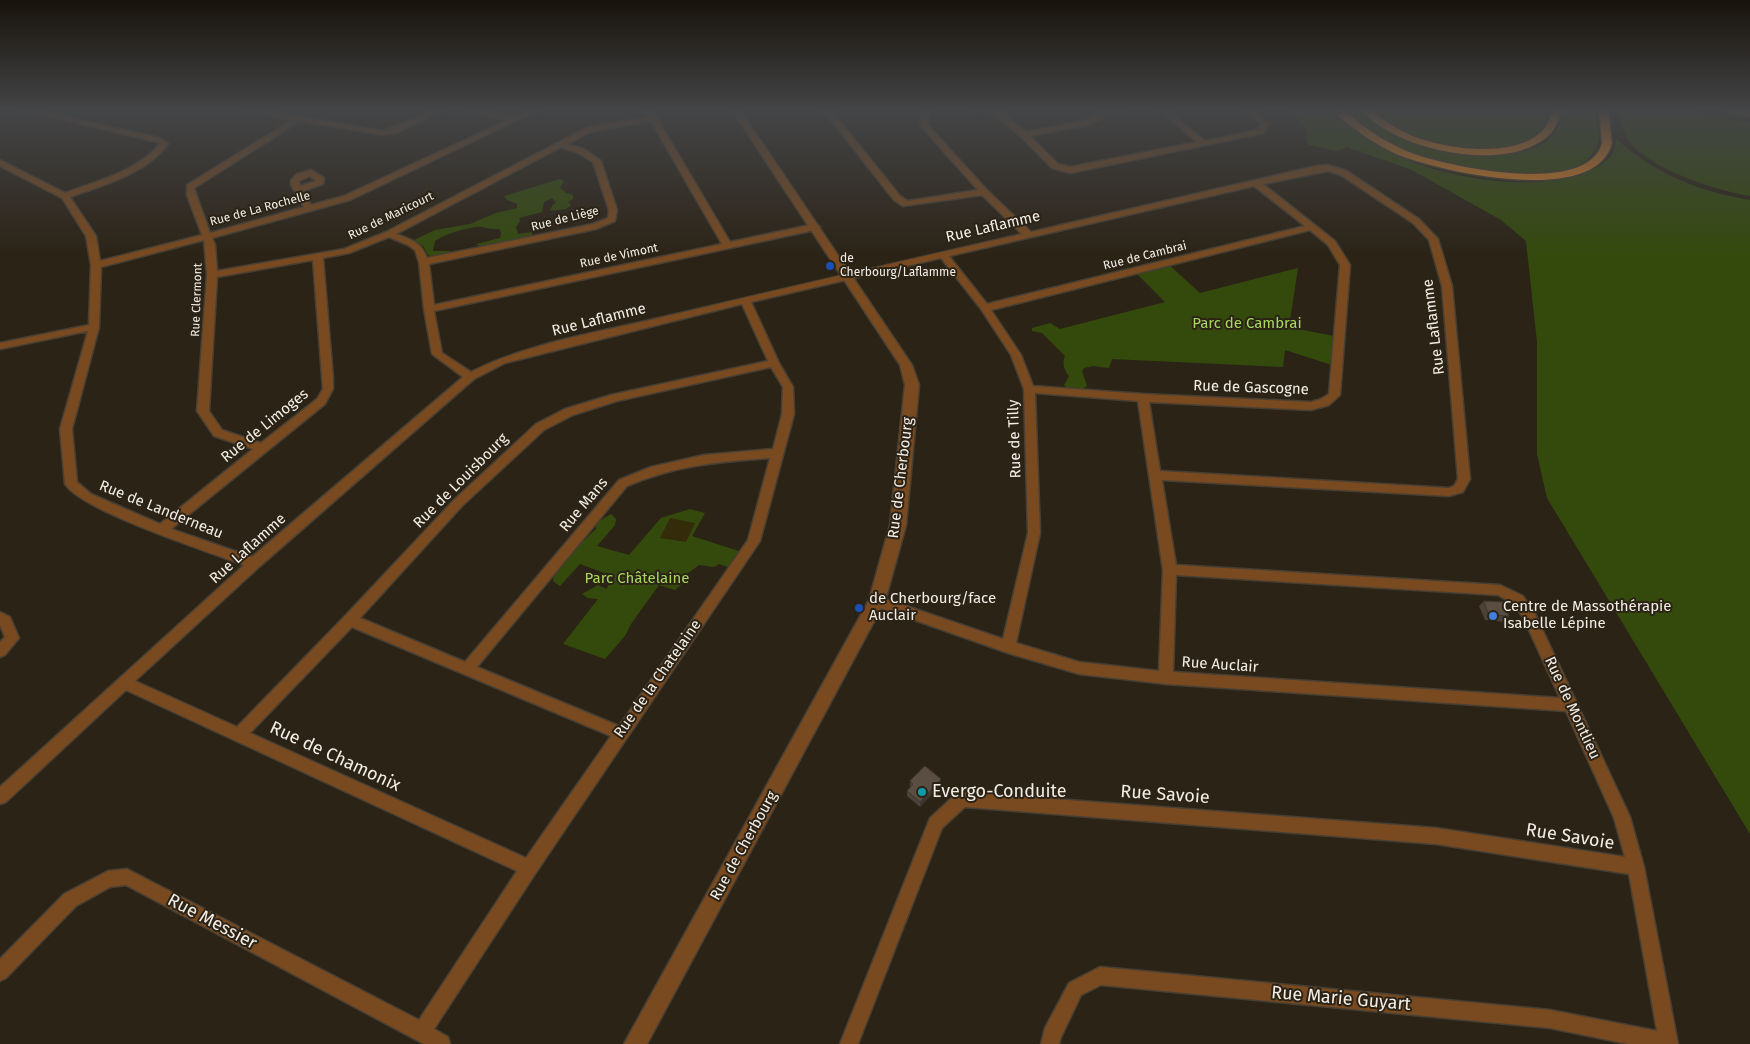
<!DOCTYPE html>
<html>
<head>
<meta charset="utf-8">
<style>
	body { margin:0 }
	canvas { display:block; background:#2b2316 }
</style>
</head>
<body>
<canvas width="1750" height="1044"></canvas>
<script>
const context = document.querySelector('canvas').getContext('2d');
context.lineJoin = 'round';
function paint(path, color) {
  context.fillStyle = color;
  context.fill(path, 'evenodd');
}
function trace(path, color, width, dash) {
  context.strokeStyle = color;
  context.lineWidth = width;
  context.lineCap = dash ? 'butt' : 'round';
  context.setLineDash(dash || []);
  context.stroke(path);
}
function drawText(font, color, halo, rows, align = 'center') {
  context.font = font + ' "Fira Sans",sans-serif';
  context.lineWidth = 4;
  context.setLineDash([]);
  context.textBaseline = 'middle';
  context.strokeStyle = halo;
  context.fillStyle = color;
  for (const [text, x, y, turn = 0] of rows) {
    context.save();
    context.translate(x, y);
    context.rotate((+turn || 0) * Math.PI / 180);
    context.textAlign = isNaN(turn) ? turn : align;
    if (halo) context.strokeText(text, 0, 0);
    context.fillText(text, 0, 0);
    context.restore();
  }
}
paint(new Path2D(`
	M 1290,110 C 1298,110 1324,107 1331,111 C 1337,114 1343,121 1348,125 C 1362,136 1377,146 1393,154 C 1445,178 1530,193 1585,173 C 1602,166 1615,158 1616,139 C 1656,174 1697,191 1750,200 L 1750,834 L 1547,498 L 1537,454 L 1537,342 L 1526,241 L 1501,220 L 1412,170 L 1347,147 L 1337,151 L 1309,145 L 1306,139 L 1308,131 Z
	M 1343,110 L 1361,110 C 1386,148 1513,170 1548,140 C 1558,131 1560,121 1563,110 L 1595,110 C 1597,122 1601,135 1597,147 C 1575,199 1433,164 1396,147 C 1375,138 1359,124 1343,110 Z
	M 1373,110 L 1546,110 C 1555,168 1444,147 1414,137 C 1398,131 1384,122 1373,110 Z
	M 1618,110 L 1687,110 L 1750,123 L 1750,196 C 1717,191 1642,167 1626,136 C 1622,128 1620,118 1618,110 Z
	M 560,179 L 564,181 L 560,188 L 566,193 L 573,195 L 573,199 L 568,202 L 571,205 L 566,209 L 550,211 L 552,206 L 556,202 L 552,198 L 544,202 L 542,212 L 519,218 L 520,221 L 516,227 L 518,234 L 532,232 L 532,236 L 482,247 L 476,244 L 500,238 L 501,233 L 499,229 C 490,230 483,226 475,227 C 462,229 445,234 435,241 L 433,251 L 450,251 L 449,254 L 429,256 L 423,246 L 414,240 L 435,230 L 470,224 L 496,213 L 517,208 L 517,204 L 507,200 L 504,196 Z
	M 1167,263 L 1200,293 L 1298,268 L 1290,320 L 1297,325 L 1298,329 L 1339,337 L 1332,365 L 1285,350 L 1283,367 L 1112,359 L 1109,368 L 1093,366 L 1084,368 L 1082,371 L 1087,386 L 1082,389 L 1069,389 L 1064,385 L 1069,376 C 1064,370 1062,363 1065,356 L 1042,333 L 1032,331 L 1032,328 L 1050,323 L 1060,329 L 1165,302 L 1134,271 Z
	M 690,509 L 705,513 L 692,536 L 745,553 L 734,569 L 719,564 L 714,567 L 699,565 L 684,576 L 682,584 L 675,590 L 659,585 L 631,624 L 625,636 L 605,659 L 563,644 L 598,599 L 588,598 L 582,594 L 598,585 L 606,589 L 615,577 L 580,564 L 560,586 L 553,581 L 554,575 L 562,567 L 576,539 L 583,541 L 596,529 L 596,523 L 611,514 L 616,519 L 615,525 L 597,546 L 629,555 L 661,518 Z`), '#344a0d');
paint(new Path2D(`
	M 670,518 L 695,523 L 686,542 L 660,538 Z`), '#332b0a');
const minor = new Path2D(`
	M 22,110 L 35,110 L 160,138 L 168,144 C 146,174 103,185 70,197 L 96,236 L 100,261 L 202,235 L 187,195 L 187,185 L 292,120 L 250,112 L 246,110 L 261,110 L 383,131 L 435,110 L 445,110 L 396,133 L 383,135 L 300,121 L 194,188 L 210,233 L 304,207 L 291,185 L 291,180 L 297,174 L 311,170 L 324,178 L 323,184 L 303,191 L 311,205 L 344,196 L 508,120 L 470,112 L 469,110 C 484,110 498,115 513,116 C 522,117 529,109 539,110 L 350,200 L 212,238 L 215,245 L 217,271 L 344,249 L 386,232 L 586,128 L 648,117 L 644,110 L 652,110 L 659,118 L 658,120 L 730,242 L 815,224 L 820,227 L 815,230 L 434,311 L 442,353 L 471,372 C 528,343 596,333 659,318 C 780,289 901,261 1022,234 L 982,195 L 903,206 L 894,200 L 823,110 L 831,110 L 900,196 L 908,201 L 978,190 L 920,125 L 923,110 L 931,110 L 928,125 L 987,190 L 1031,232 L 1316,166 L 1328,165 L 1347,171 L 1419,219 L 1438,239 L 1452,286 L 1470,479 L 1463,492 L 1449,496 L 1162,480 L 1176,565 L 1500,585 L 1523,596 L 1535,614 L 1630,817 L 1644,867 L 1678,1044 L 1628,1044 L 1550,1028 L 1101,985 L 1081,995 L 1061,1037 L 1059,1044 L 1041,1044 L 1045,1028 L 1069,983 L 1100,967 L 1550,1010 L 1657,1031 L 1629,874 L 1436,844 L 965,807 L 942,828 L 858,1044 L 840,1044 L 930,818 L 956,794 L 962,792 L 1436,828 L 1625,857 L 1614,818 L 1566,711 L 1166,684 L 1079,674 L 1008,653 L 872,605 L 870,601 L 872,597 L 877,596 L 1003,639 L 1028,533 L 1024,389 L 1011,355 L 981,309 L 941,258 L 751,302 L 779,363 L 793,387 L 794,414 L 760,541 L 535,874 L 434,1029 L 448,1037 L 450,1044 L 424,1044 L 126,885 L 110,887 L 76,906 L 6,978 L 0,981 L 0,959 L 64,894 L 108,871 L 127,869 L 419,1020 L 517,871 L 126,690 L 6,802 L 0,804 L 0,787 L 244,565 C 209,552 82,511 65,484 L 60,429 L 88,331 L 0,349 L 0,343 L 89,325 L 91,265 L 86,236 L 62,198 L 0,166 L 0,160 L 65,193 C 97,181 138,171 160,144 L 157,142 ZM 651,121 L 722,244 L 434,305 L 429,264 L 596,229 L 615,221 L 617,210 L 601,161 L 584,149 L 567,144 L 591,132 ZM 561,147 L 578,153 L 593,162 L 609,210 L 608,218 L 593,224 L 427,258 C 421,242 412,240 396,234 ZM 1328,171 L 1341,175 L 1413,223 L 1429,240 L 1442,286 L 1458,479 L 1454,486 L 1449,488 L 1160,471 L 1149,402 L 1311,410 L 1329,405 L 1340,395 L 1350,265 L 1335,241 L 1263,184 ZM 310,176 L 316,181 L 300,186 L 299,181 ZM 1254,186 L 1305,226 L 987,304 L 949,256 ZM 1310,230 L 1328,245 L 1340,265 L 1329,394 L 1321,399 L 1311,402 L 1143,394 L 1033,386 L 1021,355 L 991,310 ZM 389,237 L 408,245 L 415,250 L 419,262 L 424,309 L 432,354 L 463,377 L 252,557 L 171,529 L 325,404 L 333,389 L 333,378 L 323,258 L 349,253 ZM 204,240 L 207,275 L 197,411 L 214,436 L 253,449 L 160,524 L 91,494 L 77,482 L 72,429 L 99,327 L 101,267 ZM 313,260 L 323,389 L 317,399 L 261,443 L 222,430 L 209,411 L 217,277 ZM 742,304 L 768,361 L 611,395 L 565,409 L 536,424 L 454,500 L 345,616 L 237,727 L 135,681 L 259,567 L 474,379 L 505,363 ZM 771,367 L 783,387 L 782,414 L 773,449 L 704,455 L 651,467 L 619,480 L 465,662 L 360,618 L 462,506 L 544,430 L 573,415 L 617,401 ZM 1035,393 L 1138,401 L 1163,570 L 1159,671 L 1079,662 L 1016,643 L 1040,533 ZM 770,458 L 748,540 L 619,726 L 477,667 L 627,486 C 678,465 716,462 770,458 ZM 1176,575 L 1498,595 L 1513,604 L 1523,617 L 1560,698 L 1173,672 ZM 352,627 L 611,736 L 526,858 L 250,733 Z
	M 975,110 L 1000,111 L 1026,132 L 1083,121 L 1111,110 L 1121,110 L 1088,125 L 1030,136 L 1058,164 L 1070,167 L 1197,142 L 1159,110 L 1167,110 L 1205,141 L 1257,130 L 1261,124 L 1246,110 L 1254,110 L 1269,124 L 1263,134 L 1260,134 L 1070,173 L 1052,168 L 1021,137 L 995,115 Z
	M 0,612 L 10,617 L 19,638 L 5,655 L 0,657 L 0,642 L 5,637 L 0,625 Z`);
const tertiary = new Path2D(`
	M 732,110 L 740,110 L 912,365 L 919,385 L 906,525 L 885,601 L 647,1044 L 624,1044 L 869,600 L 890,525 L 905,385 L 900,365 Z`);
const motorway = new Path2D(`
	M 1333,110 C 1336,110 1341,109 1344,111 C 1350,114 1356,120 1362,125 C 1375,135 1389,143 1404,150 C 1441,166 1588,198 1602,143 L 1599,110 L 1608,110 L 1612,143 C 1596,207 1444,172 1401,156 C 1384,149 1367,138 1352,127 C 1346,122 1337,116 1333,110 Z
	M 1361,110 L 1371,110 C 1383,120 1395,128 1410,135 C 1443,149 1515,160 1543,130 C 1548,125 1550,116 1554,110 L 1563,110 C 1559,117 1556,128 1550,134 C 1509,175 1396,151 1361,110 Z
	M 1723,110 L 1750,110 L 1750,116 L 1728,113 Z`);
trace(minor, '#473f33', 3);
trace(tertiary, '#473f33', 3);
trace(motorway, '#473f33', 3);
paint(minor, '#794a20');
paint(tertiary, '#794a20');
paint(motorway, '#df8222');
paint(new Path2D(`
	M 1484,601 L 1509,616 L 1505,622 L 1485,620 L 1479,606 Z
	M 941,779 L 941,784 L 920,807 L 907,796 L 907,791 L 911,787 L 910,786 L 910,781 Z`), '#4d4239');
paint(new Path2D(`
	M 941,779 L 941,784 L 920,807 L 920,802 Z`), '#3f362e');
const building = new Path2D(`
	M 1484,601 L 1503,602 L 1509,616 L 1489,615 Z
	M 925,766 L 941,779 L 920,802 L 907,791 L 913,784 L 910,781 Z`);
paint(building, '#5a4d42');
trace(building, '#3f362e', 1);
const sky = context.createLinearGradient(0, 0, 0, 256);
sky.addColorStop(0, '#18130c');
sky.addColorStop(0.43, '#444547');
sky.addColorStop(1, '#44454700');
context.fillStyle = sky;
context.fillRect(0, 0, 1750, 256);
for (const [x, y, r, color] of [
	[830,266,5,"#1a4fb4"],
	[859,608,5,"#1a4fb4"],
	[1493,616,5,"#3f7fe0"],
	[922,792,5,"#0f9aa8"]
]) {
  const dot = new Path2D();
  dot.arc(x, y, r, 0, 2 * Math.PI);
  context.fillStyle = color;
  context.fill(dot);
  trace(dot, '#2b2316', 2);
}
drawText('12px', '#f3ede5', '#2b2316', [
	["Rue de La Rochelle",260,209,-15],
	["Rue de Maricourt",391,216,-26],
	["Rue de Liège",565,219,-14],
	["Rue de Vimont",619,256,-12],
	["Rue de Cambrai",1145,256,-14],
	["Rue Clermont",197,300,-88]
]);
drawText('12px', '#f3ede5', '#2b2316', [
	["de",840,259],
	["Cherbourg/Laflamme",840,273]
], 'left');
drawText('15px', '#f3ede5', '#2b2316', [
	["Rue Laflamme",993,227,-13],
	["Rue Laflamme",599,320,-14],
	["Rue Laflamme",1434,327,-97],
	["Rue de Gascogne",1251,388,2],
	["Rue de Limoges",265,426,-39],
	["Rue de Tilly",1015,439,-92],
	["Rue de Cherbourg",901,478,-83],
	["Rue de Louisbourg",461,481,-45],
	["Rue Mans",584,505,-50],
	["Rue de Landerneau",161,510,22],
	["Rue Laflamme",248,549,-42],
	["Rue Auclair",1220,665,4],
	["Rue de la Chatelaine",658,679,-55],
	["Rue de Montlieu",1572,708,65],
	["Rue de Cherbourg",744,846,-61]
]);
drawText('15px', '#a7d95f', '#2b2316', [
	["Parc de Cambrai",1247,324],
	["Parc Châtelaine",637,579]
]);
drawText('15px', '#f3ede5', '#2b2316', [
	["de Cherbourg/face",869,599],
	["Auclair",869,616],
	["Centre de Massothérapie",1503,607],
	["Isabelle Lépine",1503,624]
], 'left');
drawText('18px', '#f3ede5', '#2b2316', [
	["Rue de Chamonix",335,757,25],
	["Rue Savoie",1165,795,4],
	["Rue Savoie",1570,837,9],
	["Rue Messier",212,922,28],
	["Rue Marie Guyart",1341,999,5]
]);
drawText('18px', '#f3ede5', '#2b2316', [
	["Evergo-Conduite",932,792]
], 'left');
</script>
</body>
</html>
